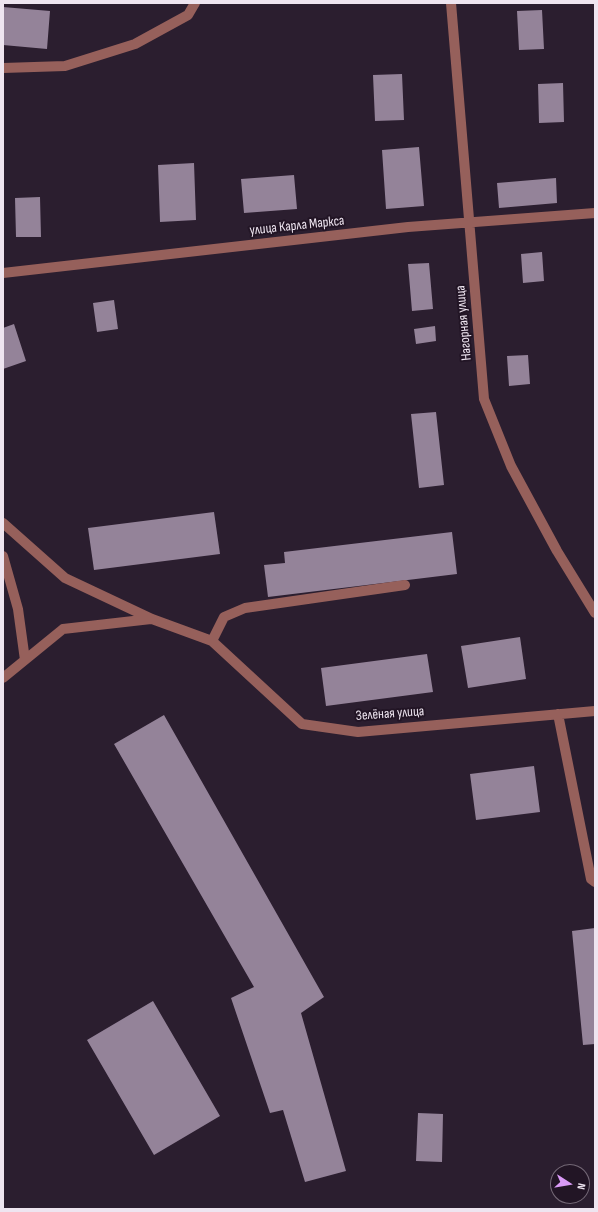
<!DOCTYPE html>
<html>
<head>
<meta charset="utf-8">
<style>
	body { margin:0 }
	#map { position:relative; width:598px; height:1212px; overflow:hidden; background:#2b1e2f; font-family:"Sofia Sans Condensed",sans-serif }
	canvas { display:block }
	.frame { position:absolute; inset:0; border:4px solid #eee5f0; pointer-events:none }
	.north { position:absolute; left:550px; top:1164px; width:40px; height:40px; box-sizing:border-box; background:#221525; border:1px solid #746876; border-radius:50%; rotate:102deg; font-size:11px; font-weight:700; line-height:16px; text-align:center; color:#eee5f0 }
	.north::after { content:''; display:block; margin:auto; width:14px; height:18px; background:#da9af6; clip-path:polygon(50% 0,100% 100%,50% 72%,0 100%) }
</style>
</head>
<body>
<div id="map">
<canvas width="598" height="1212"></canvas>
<div class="frame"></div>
<div class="north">N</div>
</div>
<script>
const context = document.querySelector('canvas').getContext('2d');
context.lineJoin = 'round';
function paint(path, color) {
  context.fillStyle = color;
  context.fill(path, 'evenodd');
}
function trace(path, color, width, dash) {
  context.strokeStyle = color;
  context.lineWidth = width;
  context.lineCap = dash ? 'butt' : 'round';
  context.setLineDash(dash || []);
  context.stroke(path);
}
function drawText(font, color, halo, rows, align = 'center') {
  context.font = font + ' "Sofia Sans Condensed",sans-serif';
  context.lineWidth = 4;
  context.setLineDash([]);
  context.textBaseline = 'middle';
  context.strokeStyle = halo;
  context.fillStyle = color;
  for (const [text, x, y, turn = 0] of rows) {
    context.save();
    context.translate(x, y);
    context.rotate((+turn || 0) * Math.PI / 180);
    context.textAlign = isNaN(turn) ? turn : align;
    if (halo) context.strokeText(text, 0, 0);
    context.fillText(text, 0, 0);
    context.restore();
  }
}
paint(new Path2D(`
	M 3,7 L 50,11 L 47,49 L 3,45 Z
	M 542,10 L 544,49 L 519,50 L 517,11 Z
	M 402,74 L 404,120 L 375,121 L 373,75 Z
	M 563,83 L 564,122 L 539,123 L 538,84 Z
	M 419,147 L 424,206 L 386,209 L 382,150 Z
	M 194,163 L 196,220 L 160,222 L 158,165 Z
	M 294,175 L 297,209 L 244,213 L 241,179 Z
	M 556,178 L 557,203 L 499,208 L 497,183 Z
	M 40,197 L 41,237 L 16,237 L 15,198 Z
	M 542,252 L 544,281 L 523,283 L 521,254 Z
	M 429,263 L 433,309 L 412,311 L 408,264 Z
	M 114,300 L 118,329 L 97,332 L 93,303 Z
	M 14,324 L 26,361 L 3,369 L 3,328 Z
	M 435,326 L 436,341 L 416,344 L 414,329 Z
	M 528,355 L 530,384 L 509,386 L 507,356 Z
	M 436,412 L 444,485 L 419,488 L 411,414 Z
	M 214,512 L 220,554 L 94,570 L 88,528 Z
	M 452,532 L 457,574 L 268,597 L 264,565 L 285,563 L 284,552 Z
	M 520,637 L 526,679 L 468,688 L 461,646 Z
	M 427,654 L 433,692 L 326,706 L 321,668 Z
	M 164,715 L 324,997 L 301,1013 L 346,1171 L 305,1182 L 283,1110 L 270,1113 L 231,998 L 254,987 L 114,744 Z
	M 534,766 L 540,812 L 476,820 L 470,774 Z
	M 595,928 L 595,1044 L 583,1045 L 572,931 Z
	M 153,1001 L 220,1116 L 154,1155 L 87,1040 Z
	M 418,1113 L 443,1114 L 442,1162 L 416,1161 Z`), '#948399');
trace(new Path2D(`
	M 451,3 L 484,399 L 511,466 L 557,551 L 595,613
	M 3,68 L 65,66 L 135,44 L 188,15 L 195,3
	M 3,273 L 408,227 L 595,213
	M 3,523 L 65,578 L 152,619 L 212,641 L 302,724 L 358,732 L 595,711
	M 3,556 L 18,609 L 25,660
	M 212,641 L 224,617 L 245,608 L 405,585
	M 3,678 L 63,629 L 151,619
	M 558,714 L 591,879 L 595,882`), '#96605b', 10);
drawText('14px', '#eee5f0', '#221525', [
	["улица Карла Маркса",297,226,-6],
	["Нагорная улица",464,323,-95],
	["Зелёная улица",390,714,-4]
]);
</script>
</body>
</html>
